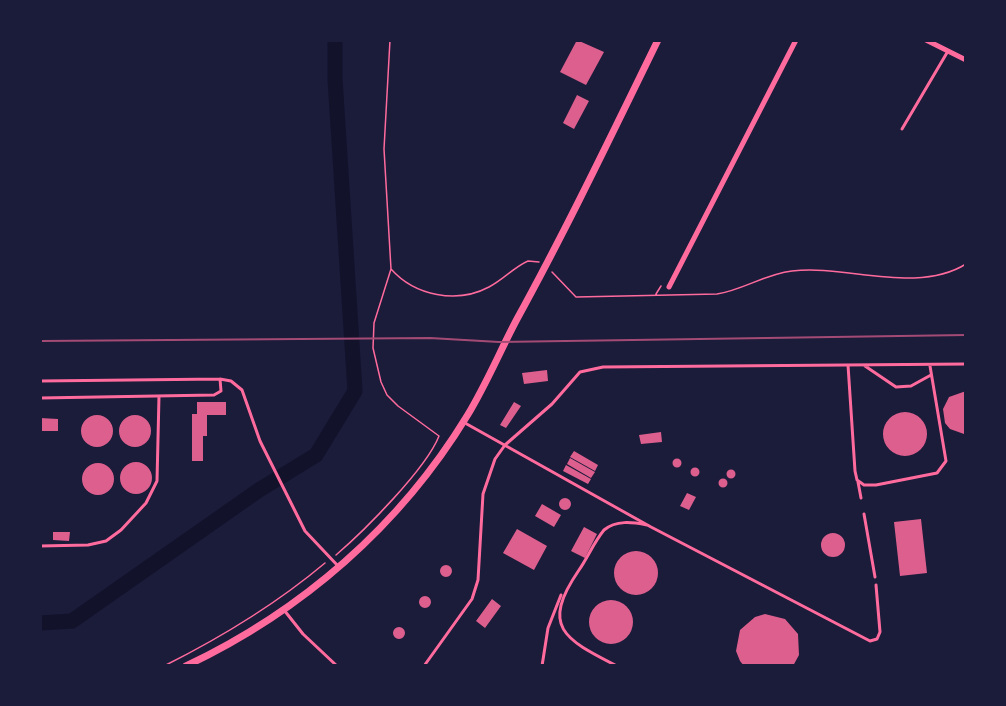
<!DOCTYPE html>
<html>
<head>
<meta charset="utf-8">
<style>
	body { margin:0 }
	#map { position:relative; width:1006px; height:706px; overflow:hidden; background:#1b1b3a; font-family:"Archivo Narrow",sans-serif }
	canvas { display:block }
	.frame { position:absolute; inset:0; border:42px solid #1b1b3a; pointer-events:none }
</style>
</head>
<body>
<div id="map">
<canvas width="1006" height="706"></canvas>
<div class="frame"></div>
</div>
<script>
const context = document.querySelector('canvas').getContext('2d');
context.lineJoin = 'round';
function trace(path, color, width, dash) {
  context.strokeStyle = color;
  context.lineWidth = width;
  context.lineCap = dash ? 'butt' : 'round';
  context.setLineDash(dash || []);
  context.stroke(path);
}
function paint(path, color) {
  context.fillStyle = color;
  context.fill(path, 'evenodd');
}
trace(new Path2D(`
	M 40,623 L 72,621 L 259,490 L 316,455 L 355,391 L 335,79 L 335,40`), '#12122b', 15);
paint(new Path2D(`
	M 577,40 L 604,52 L 586,85 L 560,72 Z
	M 577,95 L 589,101 L 574,129 L 563,123 Z
	M 547,370 L 548,381 L 524,384 L 522,373 Z
	M 966,391 L 966,434 L 964,434 L 950,429 L 945,423 L 943,409 L 949,397 Z
	M 197,402 L 226,402 L 226,415 L 207,415 L 207,436 L 203,436 L 203,461 L 192,461 L 192,414 L 197,414 Z
	M 514,402 L 521,406 L 506,428 L 500,425 Z
	M883 434a22 22 0 1 1 44 0a22 22 0 1 1-44 0Z
	M119 431a16 16 0 1 1 32 0a16 16 0 1 1-32 0Z
	M81 431a16 16 0 1 1 32 0a16 16 0 1 1-32 0Z
	M 40,418 L 58,419 L 58,431 L 40,431 Z
	M 661,432 L 662,442 L 641,444 L 639,435 Z
	M 574,451 L 598,465 L 595,471 L 570,457 Z
	M 570,458 L 595,472 L 591,478 L 567,464 Z
	M672.5 463a4.5 4.5 0 1 1 9 0a4.5 4.5 0 1 1-9 0Z
	M120 478a16 16 0 1 1 32 0a16 16 0 1 1-32 0Z
	M82 479a16 16 0 1 1 32 0a16 16 0 1 1-32 0Z
	M 566,465 L 591,479 L 588,484 L 563,471 Z
	M690.5 472a4.5 4.5 0 1 1 9 0a4.5 4.5 0 1 1-9 0Z
	M726.5 474a4.5 4.5 0 1 1 9 0a4.5 4.5 0 1 1-9 0Z
	M718.5 483a4.5 4.5 0 1 1 9 0a4.5 4.5 0 1 1-9 0Z
	M 687,493 L 696,497 L 689,510 L 680,506 Z
	M559 504a6 6 0 1 1 12 0a6 6 0 1 1-12 0Z
	M 542,504 L 561,515 L 554,527 L 535,516 Z
	M 921,519 L 927,573 L 900,576 L 894,522 Z
	M 584,527 L 597,534 L 585,558 L 571,551 Z
	M 517,529 L 547,546 L 534,570 L 503,553 Z
	M 53,532 L 70,532 L 69,541 L 53,540 Z
	M821 545a12 12 0 1 1 24 0a12 12 0 1 1-24 0Z
	M614 573a22 22 0 1 1 44 0a22 22 0 1 1-44 0Z
	M440 571a6 6 0 1 1 12 0a6 6 0 1 1-12 0Z
	M419 602a6 6 0 1 1 12 0a6 6 0 1 1-12 0Z
	M 492,599 L 501,606 L 485,628 L 476,621 Z
	M589 622a22 22 0 1 1 44 0a22 22 0 1 1-44 0Z
	M 765,614 L 785,619 L 798,634 L 799,655 L 793,666 L 744,666 L 740,661 L 736,651 L 740,630 L 755,617 Z
	M393 633a6 6 0 1 1 12 0a6 6 0 1 1-12 0Z`), '#dd5f8e');
trace(new Path2D(`
	M 391,269 C 415,296 457,304 489,287 C 503,280 514,267 528,261 L 539,262
	M 552,272 L 576,297 L 717,294 C 743,290 765,274 792,271 C 845,264 916,295 966,264
	M 656,294 L 661,286
	M 336,555 C 364,531 426,469 439,436 L 398,406 L 387,395 L 381,382 L 373,348 L 374,323 L 391,269 L 384,149 L 390,40
	M 164,666 C 222,637 275,605 325,563`), '#ff6b9d', 1.5);
trace(new Path2D(`
	M 902,129 L 948,51
	M 848,365 L 855,471 L 857,480 L 864,485 L 876,485 L 937,473 L 946,461 L 930,366
	M 865,366 L 896,387 L 911,386 L 931,375
	M 40,381 L 220,379
	M 40,398 L 214,395 L 221,391 L 220,379 L 231,381 L 242,390 L 260,441 L 305,531 L 338,566
	M 465,423 L 651,527 L 870,641 L 877,639 L 880,632 L 876,585
	M 858,482 L 861,498
	M 864,514 L 875,577
	M 40,546 L 88,545 L 106,541 L 121,530 L 146,503 L 157,481 L 159,396
	M 284,610 L 303,634 L 337,666
	M 424,666 L 472,599 L 478,580 L 483,494 L 495,459 L 505,445 L 552,404 L 580,372 L 603,367 L 966,364
	M 542,666 L 548,628 L 561,595
	M 617,666 C 564,639 540,627 579,570 C 588,557 594,542 604,530 C 616,520 632,522 647,525`), '#ff6b9d', 3);
trace(new Path2D(`
	M 926,40 L 966,60
	M 669,287 L 796,40`), '#ff6b9d', 5);
trace(new Path2D(`
	M 186,666 C 302,611 400,526 467,416 C 486,385 500,351 517,319 C 567,228 612,134 658,40`), '#ff6b9d', 7);
trace(new Path2D(`
	M 40,341 L 430,338 L 499,342 L 966,335`), '#a44b75', 2);
</script>
</body>
</html>
